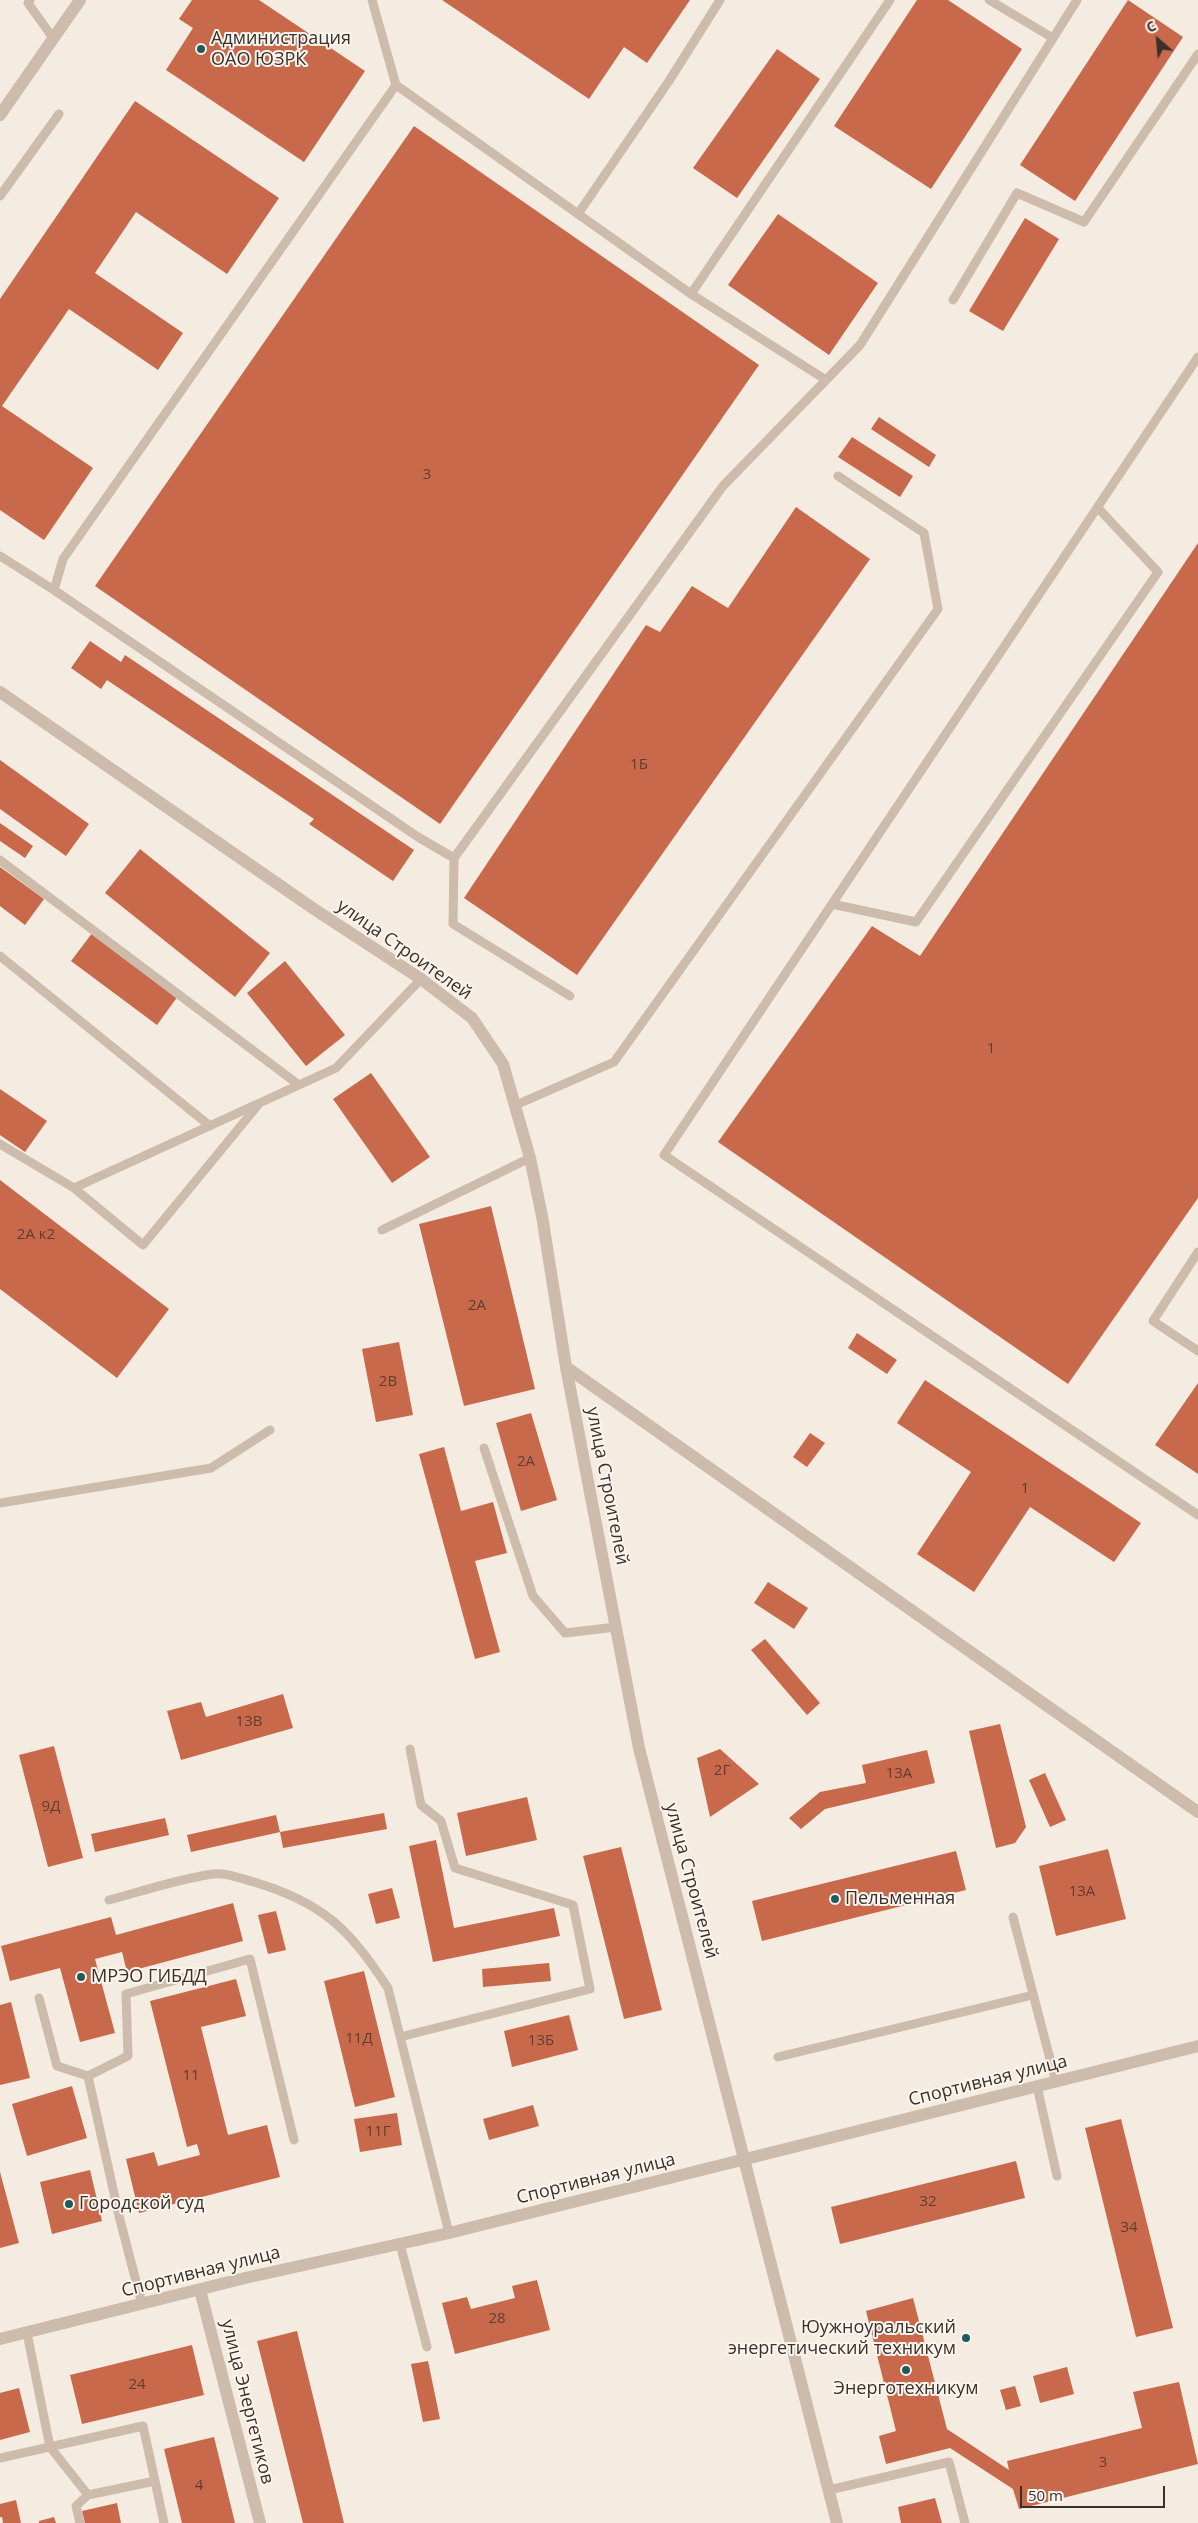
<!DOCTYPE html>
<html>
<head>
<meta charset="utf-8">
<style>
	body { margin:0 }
	#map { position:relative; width:1198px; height:2523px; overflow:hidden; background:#f4ebe1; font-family:"Open Sans",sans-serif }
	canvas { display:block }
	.north { position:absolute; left:1133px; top:15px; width:50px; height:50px; -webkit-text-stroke:4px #fbf5ee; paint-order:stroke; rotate:333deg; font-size:14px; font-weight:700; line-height:20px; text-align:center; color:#3b302b }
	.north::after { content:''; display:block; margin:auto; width:18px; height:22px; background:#3b302b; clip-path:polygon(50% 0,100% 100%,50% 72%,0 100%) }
	.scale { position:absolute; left:1020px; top:2486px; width:145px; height:22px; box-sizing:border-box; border:2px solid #3b302b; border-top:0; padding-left:6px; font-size:15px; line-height:18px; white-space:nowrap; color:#3b302b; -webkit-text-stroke:4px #fbf5ee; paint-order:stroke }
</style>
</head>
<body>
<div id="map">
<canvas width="1198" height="2523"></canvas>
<div class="north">С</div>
<div class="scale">50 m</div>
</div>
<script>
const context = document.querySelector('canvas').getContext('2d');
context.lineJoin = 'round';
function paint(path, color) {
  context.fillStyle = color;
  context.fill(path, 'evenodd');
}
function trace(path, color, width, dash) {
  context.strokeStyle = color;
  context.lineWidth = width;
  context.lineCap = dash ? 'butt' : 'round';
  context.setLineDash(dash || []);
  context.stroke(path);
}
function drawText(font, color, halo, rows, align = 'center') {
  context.font = font + ' "Open Sans",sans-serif';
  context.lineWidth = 4;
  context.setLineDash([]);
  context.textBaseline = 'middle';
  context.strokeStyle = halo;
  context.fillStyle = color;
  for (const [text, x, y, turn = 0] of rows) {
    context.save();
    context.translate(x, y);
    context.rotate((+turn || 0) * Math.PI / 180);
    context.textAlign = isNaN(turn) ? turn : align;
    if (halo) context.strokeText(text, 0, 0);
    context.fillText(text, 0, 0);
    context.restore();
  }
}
paint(new Path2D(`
	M 192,0 L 259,0 L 365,71 L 304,162 L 166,70 L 193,28 L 179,19 Z
	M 442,0 L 690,0 L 647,63 L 624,47 L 589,99 Z
	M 917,0 L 948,0 L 1022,49 L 931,189 L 834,126 Z
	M 1128,0 L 1183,37 L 1075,201 L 1020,165 Z
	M 777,49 L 820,79 L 737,198 L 693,168 Z
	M 135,101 L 279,198 L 227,274 L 136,212 L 95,273 L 183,333 L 158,370 L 69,309 L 2,406 L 93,468 L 44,540 L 0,510 L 0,299 Z
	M 414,126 L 759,365 L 440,824 L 95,586 Z
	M 778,214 L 878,283 L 829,355 L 728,285 Z
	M 1025,218 L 1059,239 L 1003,331 L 969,311 Z
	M 879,417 L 936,455 L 929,467 L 871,429 Z
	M 852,437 L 913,476 L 900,497 L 838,457 Z
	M 796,507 L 870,559 L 577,975 L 464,898 L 646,625 L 660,632 L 692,586 L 728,608 Z
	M 1198,543 L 1198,1198 L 1068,1384 L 718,1142 L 872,926 L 920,956 Z
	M 90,641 L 121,662 L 125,655 L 414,850 L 393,881 L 309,824 L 314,819 L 107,680 L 101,689 L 71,668 Z
	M 0,760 L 89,824 L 66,856 L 0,809 Z
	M 0,823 L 33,846 L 25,858 L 0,841 Z
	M 140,849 L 270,953 L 235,997 L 105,893 Z
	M 0,867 L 44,899 L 25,925 L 0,906 Z
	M 93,932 L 178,996 L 157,1025 L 71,961 Z
	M 285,961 L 345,1035 L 306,1066 L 247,993 Z
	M 371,1073 L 430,1157 L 392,1183 L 333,1099 Z
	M 0,1089 L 47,1121 L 25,1152 L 0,1135 Z
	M 0,1180 L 169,1309 L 117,1378 L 0,1289 Z
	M 491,1206 L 535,1389 L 464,1406 L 419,1224 Z
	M 857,1333 L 897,1360 L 887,1374 L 848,1348 Z
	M 399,1342 L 413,1415 L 376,1422 L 362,1349 Z
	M 925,1380 L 1141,1523 L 1114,1562 L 1030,1507 L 974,1592 L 917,1554 L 971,1472 L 897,1423 Z
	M 1198,1383 L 1198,1474 L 1155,1445 Z
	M 531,1413 L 557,1500 L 521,1511 L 496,1423 Z
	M 810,1433 L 825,1443 L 807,1467 L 793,1457 Z
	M 444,1447 L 461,1511 L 493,1502 L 507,1553 L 475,1561 L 500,1652 L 475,1659 L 419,1454 Z
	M 768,1582 L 808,1608 L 794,1629 L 754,1603 Z
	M 765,1639 L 820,1703 L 807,1715 L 751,1650 Z
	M 283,1694 L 293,1728 L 181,1760 L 167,1711 L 201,1702 L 206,1717 Z
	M 1000,1724 L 1026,1827 L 1015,1843 L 996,1848 L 969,1731 Z
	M 54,1746 L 83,1858 L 48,1867 L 19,1755 Z
	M 720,1749 L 759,1784 L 710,1817 L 697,1758 Z
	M 927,1750 L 935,1783 L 825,1809 L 801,1829 L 789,1818 L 820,1792 L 866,1783 L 862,1765 Z
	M 1045,1773 L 1066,1820 L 1050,1827 L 1029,1780 Z
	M 527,1797 L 537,1840 L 466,1856 L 457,1813 Z
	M 384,1813 L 387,1829 L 283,1848 L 280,1832 L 191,1852 L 187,1835 L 276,1815 L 280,1832 Z
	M 165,1818 L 169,1835 L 95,1852 L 91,1834 Z
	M 436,1840 L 454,1928 L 554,1908 L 560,1936 L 433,1962 L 409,1846 Z
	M 621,1847 L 662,2010 L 624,2019 L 583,1856 Z
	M 1108,1849 L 1126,1919 L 1056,1936 L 1039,1866 Z
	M 956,1851 L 966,1890 L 762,1941 L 752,1901 Z
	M 392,1888 L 400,1918 L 376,1924 L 368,1894 Z
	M 233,1903 L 243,1941 L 127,1972 L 122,1952 L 95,1959 L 115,2033 L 80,2042 L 60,1968 L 10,1981 L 1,1946 L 111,1917 L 116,1935 Z
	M 276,1911 L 286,1950 L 268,1954 L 258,1915 Z
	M 549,1963 L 551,1981 L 483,1987 L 482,1969 Z
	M 364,1971 L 395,2097 L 355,2107 L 324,1981 Z
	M 236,1979 L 246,2016 L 201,2027 L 228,2135 L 267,2125 L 280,2177 L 139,2213 L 126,2159 L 154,2152 L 158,2166 L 200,2155 L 197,2144 L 187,2147 L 150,2001 Z
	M 11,2002 L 30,2078 L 0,2085 L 0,2005 Z
	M 569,2015 L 578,2050 L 512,2067 L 504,2031 Z
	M 72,2086 L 87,2138 L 27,2156 L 12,2104 Z
	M 533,2105 L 539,2126 L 489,2140 L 483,2119 Z
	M 397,2113 L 402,2145 L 360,2152 L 354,2119 Z
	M 1121,2119 L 1173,2328 L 1136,2337 L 1085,2128 Z
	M 1016,2161 L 1025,2198 L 840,2244 L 831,2207 Z
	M 90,2170 L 102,2221 L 52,2234 L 40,2182 Z
	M 0,2172 L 19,2243 L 0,2248 Z
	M 537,2280 L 550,2330 L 455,2354 L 442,2303 L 467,2297 L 471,2309 L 515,2298 L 512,2286 Z
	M 913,2298 L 947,2429 L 1009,2470 L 1007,2461 L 1142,2428 L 1133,2392 L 1179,2382 L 1198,2464 L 1019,2509 L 1013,2489 L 950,2448 L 886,2464 L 879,2436 L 896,2431 L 866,2311 Z
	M 297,2331 L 344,2523 L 303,2523 L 257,2341 Z
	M 192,2345 L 204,2395 L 82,2424 L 70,2375 Z
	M 428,2361 L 440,2419 L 423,2422 L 411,2364 Z
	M 1067,2367 L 1074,2394 L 1040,2403 L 1033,2376 Z
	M 1015,2386 L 1021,2406 L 1006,2410 L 1000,2390 Z
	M 19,2388 L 30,2432 L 0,2440 L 0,2393 Z
	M 214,2437 L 235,2523 L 182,2523 L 164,2449 Z
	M 935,2498 L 942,2523 L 901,2523 L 898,2507 Z
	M 16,2500 L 21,2523 L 3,2523 L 2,2517 L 0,2517 L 0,2504 Z
	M 117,2503 L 121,2523 L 85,2523 L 82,2511 Z
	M 54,2517 L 56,2523 L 39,2523 L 39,2521 Z`), '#c8694b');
trace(new Path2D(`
	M 30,0 L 28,3 L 53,38
	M 372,0 L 396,85 L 691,294 L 826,380
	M 989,0 L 1053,38
	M 0,196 L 59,114
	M 578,214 L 669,81 L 720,0
	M 691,294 L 890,0
	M 953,300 L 1017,193 L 1084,222 L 1198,54
	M 1198,357 L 664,1155 L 1198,1515
	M 0,556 L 54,590 L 418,837 L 454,858 L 453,924 L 570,996
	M 54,590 L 63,559 L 396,85
	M 454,858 L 723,486 L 860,345 L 1077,0
	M 0,860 L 299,1085
	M 832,904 L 916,922 L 1158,572 L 1098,508
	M 0,956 L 210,1126
	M 516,1105 L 614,1062 L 938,609 L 924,533 L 838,476
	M 0,1144 L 74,1188 L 336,1068 L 421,979
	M 74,1188 L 143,1245 L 258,1105
	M 382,1230 L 530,1158
	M 1198,1252 L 1153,1321 L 1198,1351
	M 484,1448 L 533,1596 L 565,1633 L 616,1627
	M 0,1503 L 211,1468 L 270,1430
	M 109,1900 C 143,1891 178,1879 213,1874 C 226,1872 242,1879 254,1882 C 324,1903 349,1929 388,1988 L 449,2233
	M 1013,1917 L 1056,2082
	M 39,1998 L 57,2066 L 88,2076
	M 400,2037 L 590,1989 L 573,1905 L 455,1868 L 441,1821 L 421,1805 L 410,1749
	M 778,2057 L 1033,1995
	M 1037,2086 L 1057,2176
	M 400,2244 L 427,2347
	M 142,2304 L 119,2216 L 88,2076 L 128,2056 L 126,1994 L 250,1959 L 294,2140
	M 27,2333 L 50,2447 L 88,2495 L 155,2481 L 164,2523
	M 0,2458 L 143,2426 L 155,2481
	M 829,2490 L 949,2462 L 965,2523
	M 80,2523 L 76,2506 L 88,2495`), '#cdbbac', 9);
trace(new Path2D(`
	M 566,1367 L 1198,1812`), '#cdbbac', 12);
trace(new Path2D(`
	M 0,115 L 80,0
	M 0,692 L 314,909 L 421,979 L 472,1018 L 503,1064 L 530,1158 L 542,1216 L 566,1367 L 639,1748 L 837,2523
	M 200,2290 L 260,2523
	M 0,2339 L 245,2278 L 449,2233 L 1198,2046`), '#cdbbac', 12);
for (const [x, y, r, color] of [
	[201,49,5,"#1f5a5e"],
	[835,1899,5,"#1f5a5e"],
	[81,1977,5,"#1f5a5e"],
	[69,2204,5,"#1f5a5e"],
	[966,2338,5,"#1f5a5e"],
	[906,2370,5,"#1f5a5e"]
]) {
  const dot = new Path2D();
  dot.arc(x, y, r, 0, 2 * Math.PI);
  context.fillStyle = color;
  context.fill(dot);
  trace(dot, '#fbf5ee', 2);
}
drawText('15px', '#5e3e33', null, [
	["3",427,475],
	["1Б",639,765],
	["1",991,1049],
	["2А к2",36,1235],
	["2А",477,1306],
	["2В",388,1382],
	["2А",526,1462],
	["1",1025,1489],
	["13В",249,1722],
	["2Г",722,1771],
	["13А",899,1774],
	["9Д",51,1807],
	["13А",1082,1892],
	["11Д",359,2039],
	["13Б",541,2041],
	["11",191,2076],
	["11Г",378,2132],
	["32",928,2202],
	["34",1129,2228],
	["28",497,2319],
	["24",137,2385],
	["3",1103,2463],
	["4",199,2486]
]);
drawText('18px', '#3b302b', '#fbf5ee', [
	["Администрация",211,39],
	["ОАО ЮЗРК",211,60],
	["Пельменная",845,1899],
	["МРЭО ГИБДД",91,1977],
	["Городской суд",79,2204],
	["Юужноуральский",956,2328,"right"],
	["энергетический техникум",956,2349,"right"],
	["Энерготехникум",906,2389,"center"]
], 'left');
drawText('18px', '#3b302b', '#fbf5ee', [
	["улица Строителей",404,950,35],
	["улица Строителей",607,1486,79],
	["улица Строителей",691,1881,75],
	["Спортивная улица",988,2081,-14],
	["Спортивная улица",596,2179,-14],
	["Спортивная улица",201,2272,-14],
	["улица Энергетиков",247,2402,76]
]);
</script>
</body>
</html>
